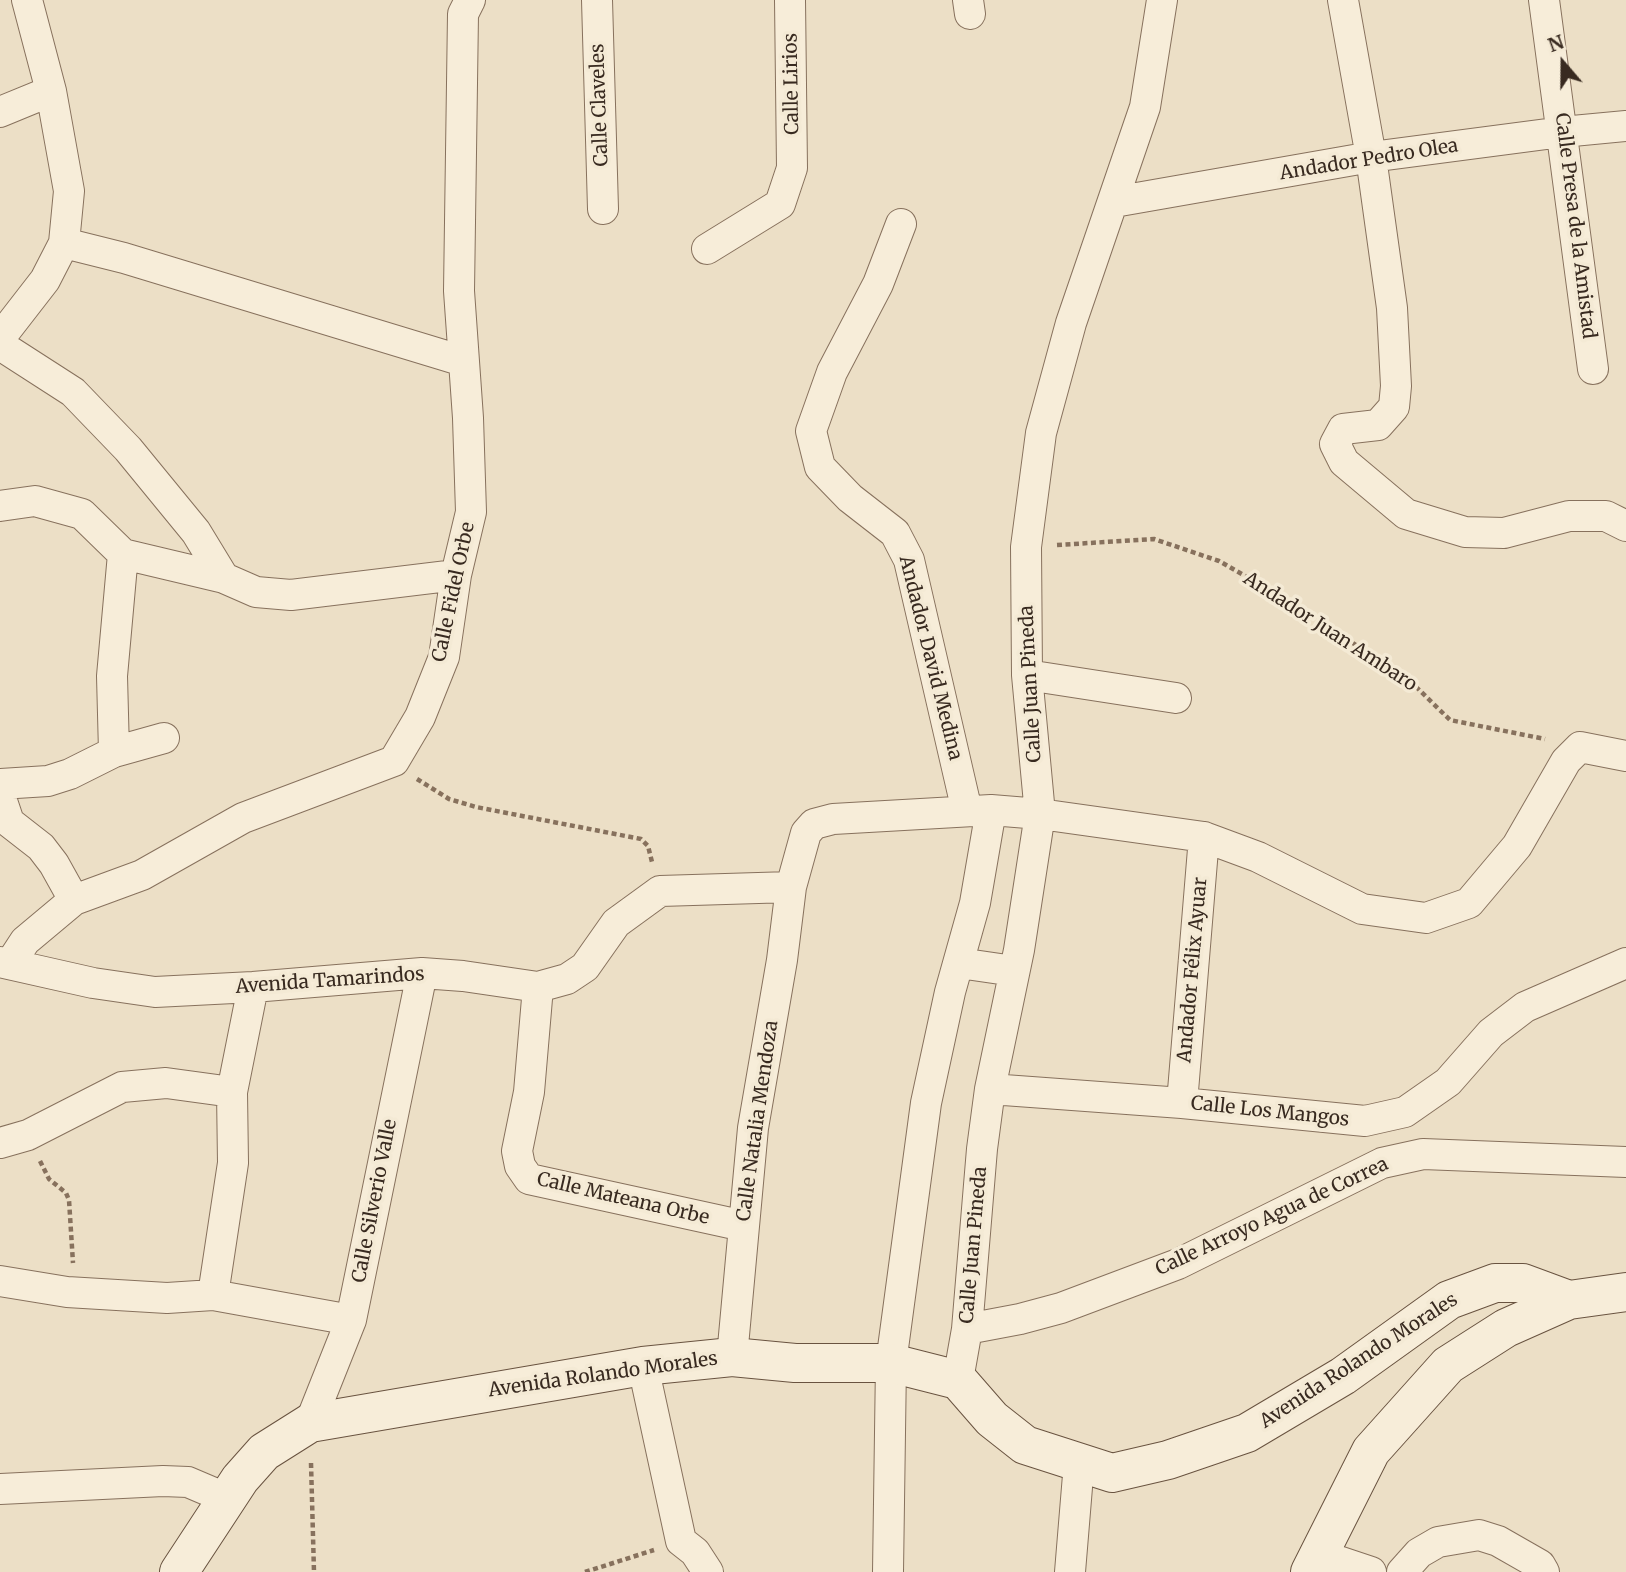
<!DOCTYPE html>
<html>
<head>
<meta charset="utf-8">
<style>
	body { margin:0 }
	#map { position:relative; width:1626px; height:1572px; overflow:hidden; background:#ecdfc6; font-family:Merriweather,serif }
	canvas { display:block }
	.north { position:absolute; left:1528px; top:28px; width:70px; height:70px; -webkit-text-stroke:5px #f4ead5; paint-order:stroke; rotate:340deg; font-size:19px; font-weight:700; line-height:28px; text-align:center; color:#382a20 }
	.north::after { content:''; display:block; margin:auto; width:24px; height:32px; background:#382a20; clip-path:polygon(50% 0,100% 100%,50% 72%,0 100%) }
</style>
</head>
<body>
<div id="map">
<canvas width="1626" height="1572"></canvas>
<div class="north">N</div>
</div>
<script>
const context = document.querySelector('canvas').getContext('2d');
context.lineJoin = 'round';
function trace(path, color, width, dash) {
  context.strokeStyle = color;
  context.lineWidth = width;
  context.lineCap = dash ? 'butt' : 'round';
  context.setLineDash(dash || []);
  context.stroke(path);
}
function drawText(font, color, halo, rows, align = 'center') {
  context.font = font + ' Merriweather,serif';
  context.lineWidth = 7;
  context.setLineDash([]);
  context.textBaseline = 'middle';
  context.strokeStyle = halo;
  context.fillStyle = color;
  for (const [text, x, y, turn = 0] of rows) {
    context.save();
    context.translate(x, y);
    context.rotate((+turn || 0) * Math.PI / 180);
    context.textAlign = isNaN(turn) ? turn : align;
    if (halo) context.strokeText(text, 0, 0);
    context.fillText(text, 0, 0);
    context.restore();
  }
}
const street = new Path2D(`
	M 597,0 L 603,209
	M 968,0 L 970,14
	M 1343,0 L 1371,157 L 1392,308 L 1396,386 L 1394,407 L 1378,425 L 1343,429 L 1335,444 L 1344,462 L 1406,514 L 1465,532 L 1504,533 L 1569,516 L 1606,516 L 1626,526
	M 1544,0 L 1593,369
	M 0,112 L 51,91
	M 1114,202 L 1371,157 L 1562,132 L 1626,126
	M 901,224 L 878,284 L 832,372 L 811,431 L 820,467 L 850,498 L 895,533 L 909,560 L 967,811
	M 64,243 L 124,258 L 463,361
	M 707,249 L 780,204 L 792,168 L 790,0
	M 0,338 L 45,280 L 64,243 L 69,191 L 51,91 L 27,0
	M 0,345 L 73,392 L 128,449 L 196,532 L 224,578
	M 0,506 L 35,501 L 82,514 L 123,554 L 224,578 L 256,592 L 291,595 L 456,575
	M 1027,675 L 1176,698
	M 114,752 L 112,676 L 123,554
	M 0,784 L 48,781 L 70,774 L 114,752 L 164,738
	M 0,795 L 9,822 L 41,847 L 54,864 L 74,900
	M 0,962 L 93,983 L 155,992 L 253,987 L 422,973 L 463,976 L 538,987 L 567,979 L 585,967 L 616,923 L 660,891 L 791,887
	M 959,963 L 1014,971
	M 10,964 L 25,941 L 74,900 L 142,875 L 243,818 L 394,761 L 420,717 L 444,657 L 456,575 L 471,512 L 468,418 L 459,291 L 463,14 L 470,0
	M 538,987 L 529,1092 L 517,1151 L 520,1166 L 529,1179 L 744,1226
	M 990,1089 L 1182,1103 L 1365,1121 L 1405,1112 L 1448,1082 L 1491,1033 L 1525,1007 L 1626,963
	M 1182,1103 L 1204,837
	M 0,1143 L 28,1135 L 122,1087 L 166,1083 L 232,1092
	M 0,1281 L 67,1292 L 167,1298 L 213,1295 L 351,1320
	M 213,1295 L 233,1163 L 232,1092 L 253,987
	M 967,1329 L 1020,1319 L 1061,1308 L 1178,1264 L 1382,1163 L 1423,1154 L 1626,1162
	M 732,1357 L 753,1128 L 782,960 L 791,887 L 806,833 L 814,824 L 833,819 L 991,810 L 1040,814 L 1204,837 L 1258,857 L 1362,909 L 1426,918 L 1469,903 L 1517,846 L 1566,761 L 1580,747 L 1626,756
	M 643,1366 L 681,1541 L 695,1552 L 708,1572
	M 958,1380 L 967,1329 L 982,1149 L 990,1089 L 1019,950 L 1040,814 L 1027,675 L 1026,547 L 1041,433 L 1071,323 L 1145,107 L 1162,0
	M 310,1423 L 351,1320 L 422,973
	M 0,1489 L 163,1481 L 188,1482 L 228,1499
	M 1320,1555 L 1371,1572
	M 888,1572 L 891,1363 L 926,1103 L 950,992 L 975,903 L 991,810
	M 1070,1572 L 1079,1463
	M 1402,1572 L 1419,1553 L 1438,1542 L 1479,1535 L 1498,1541 L 1540,1565 L 1544,1572`);
const secondary = new Path2D(`
	M 179,1572 L 240,1479 L 264,1452 L 310,1423 L 643,1366 L 732,1357 L 795,1363 L 891,1363 L 958,1380 L 992,1419 L 1025,1445 L 1112,1473 L 1168,1460 L 1247,1433 L 1343,1376 L 1449,1300 L 1495,1283 L 1523,1283 L 1569,1300
	M 1310,1572 L 1371,1451 L 1448,1365 L 1506,1328 L 1569,1300 L 1626,1292`);
trace(street, '#87715d', 32);
trace(secondary, '#695340', 40);
trace(new Path2D(`
	M 1057,545 L 1154,539 L 1219,561 L 1277,594 L 1407,678 L 1450,720 L 1545,739
	M 417,779 L 449,799 L 476,807 L 641,839 L 648,846 L 652,862
	M 40,1161 L 49,1179 L 66,1193 L 69,1200 L 73,1263
	M 311,1463 L 314,1572
	M 585,1572 L 654,1550`), '#87715d', 4.5, [5, 3.5]);
trace(street, '#f7edd9', 30);
trace(secondary, '#f7edd9', 38);
drawText('19px', '#382a20', '#f4ead5', [
	["Calle Lirios",792,84,-91],
	["Calle Claveles",600,105,-92],
	["Andador Pedro Olea",1369,160,-9],
	["Calle Presa de la Amistad",1575,226,83],
	["Calle Fidel Orbe",454,592,-78],
	["Andador Juan Ambaro",1330,632,33],
	["Andador David Medina",930,658,76],
	["Calle Juan Pineda",1031,684,-93],
	["Andador Félix Ayuar",1193,970,-85],
	["Avenida Tamarindos",330,981,-4],
	["Calle Los Mangos",1270,1112,6],
	["Calle Natalia Mendoza",758,1121,-82],
	["Calle Mateana Orbe",623,1199,13],
	["Calle Silverio Valle",375,1201,-79],
	["Calle Arroyo Agua de Correa",1272,1217,-25],
	["Calle Juan Pineda",974,1245,-85],
	["Avenida Rolando Morales",1359,1361,-33],
	["Avenida Rolando Morales",603,1375,-8]
]);
</script>
</body>
</html>
